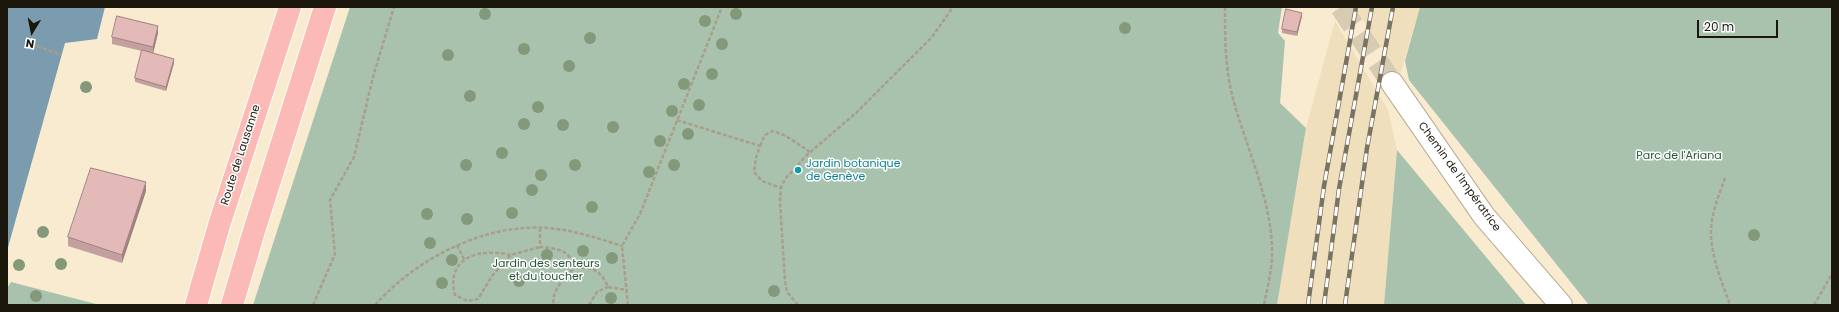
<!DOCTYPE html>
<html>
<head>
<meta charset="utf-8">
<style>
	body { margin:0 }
	#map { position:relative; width:1839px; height:312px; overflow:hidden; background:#f8ebcf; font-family:Poppins,sans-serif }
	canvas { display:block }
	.frame { position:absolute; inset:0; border:8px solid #1b170d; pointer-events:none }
	.north { position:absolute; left:12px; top:12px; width:40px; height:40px; -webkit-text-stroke:3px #fff; paint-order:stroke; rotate:190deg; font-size:11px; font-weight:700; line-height:16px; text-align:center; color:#1b170d }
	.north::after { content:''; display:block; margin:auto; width:14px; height:18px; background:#1b170d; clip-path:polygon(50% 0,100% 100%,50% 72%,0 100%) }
	.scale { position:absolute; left:1697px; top:20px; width:81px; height:18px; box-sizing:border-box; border:2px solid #1b170d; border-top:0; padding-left:5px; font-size:12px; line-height:14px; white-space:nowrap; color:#1b170d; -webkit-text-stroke:3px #fff; paint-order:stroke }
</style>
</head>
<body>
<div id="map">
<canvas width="1839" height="312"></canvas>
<div class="frame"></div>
<div class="north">N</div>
<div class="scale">20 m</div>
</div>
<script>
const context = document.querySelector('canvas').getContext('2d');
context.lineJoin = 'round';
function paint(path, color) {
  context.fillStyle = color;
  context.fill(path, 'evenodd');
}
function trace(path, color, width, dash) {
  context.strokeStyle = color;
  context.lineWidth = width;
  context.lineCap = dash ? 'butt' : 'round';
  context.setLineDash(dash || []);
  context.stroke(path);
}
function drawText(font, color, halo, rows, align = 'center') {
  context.font = font + ' Poppins,sans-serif';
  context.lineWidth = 3;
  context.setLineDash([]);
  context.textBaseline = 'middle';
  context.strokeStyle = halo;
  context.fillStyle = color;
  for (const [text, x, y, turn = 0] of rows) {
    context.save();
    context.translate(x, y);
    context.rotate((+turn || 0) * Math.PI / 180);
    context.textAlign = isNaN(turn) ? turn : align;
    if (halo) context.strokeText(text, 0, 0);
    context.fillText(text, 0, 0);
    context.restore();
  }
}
paint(new Path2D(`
	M 1355,7 L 1420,7 L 1400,75 Z
	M 1335,21 L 1388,110 L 1397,150 L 1384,305 L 1277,305 L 1306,128 Z`), '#efdfbc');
paint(new Path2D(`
	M 350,7 L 1282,7 L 1278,33 L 1285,41 L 1280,103 L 1306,128 L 1277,305 L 253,305 Z
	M 1420,7 L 1832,7 L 1832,305 L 1589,305 L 1409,80 L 1405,61 Z
	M 1397,150 L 1526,305 L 1384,305 Z
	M 11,282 L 100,305 L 7,305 L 7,288 Z`), '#a9c2ae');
paint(new Path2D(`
	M 7,7 L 105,7 L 97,39 L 65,43 L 7,251 Z`), '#7b9baf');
trace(new Path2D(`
	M 1341,7 L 1392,83`), '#d7cbb2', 22, [22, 11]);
const street = new Path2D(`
	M 1392,83 L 1484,216 L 1561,305`);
const primary = new Path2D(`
	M 196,305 L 220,222 L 290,7
	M 232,305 L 254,231 L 325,7`);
trace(street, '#b0a48a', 24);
trace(primary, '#fff', 24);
trace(new Path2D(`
	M 1225,7 C 1225,36 1225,66 1232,95 C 1245,145 1273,202 1272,254 C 1272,270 1267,289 1264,305
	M 26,42 L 61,55
	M 677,120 L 760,146 L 756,158 L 754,172 L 762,181 L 781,188
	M 760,146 L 765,135 L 773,131 L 786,136 L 810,152
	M 1725,178 C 1719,195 1711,214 1711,232 C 1711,257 1722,282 1730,305
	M 540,228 L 540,247 C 558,249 568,249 575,267 C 566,276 550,291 554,305
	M 457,245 L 464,259
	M 511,255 C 481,248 445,256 455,295 L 467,301 L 478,299 L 492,276 L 511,255 L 540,247
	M 575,267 C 593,268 600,269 608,287 L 627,290
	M 313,305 L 335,254 L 330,200 L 354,157 L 373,77 L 394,7
	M 375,305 C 416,259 484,223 548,228 C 573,230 597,238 622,246
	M 589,305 L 597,292 L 608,287
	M 628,305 L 622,246 L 640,214 L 722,7
	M 798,305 L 787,292 L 785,281 L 780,202 L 781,188 L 785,179 L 808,154 L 856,113 L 932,37 L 953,7
	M 1814,305 L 1832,274`), '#a89e89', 2.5, [4, 2]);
trace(street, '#fff', 22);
trace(primary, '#fcbab6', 22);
const rail = new Path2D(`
	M 1308,305 L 1324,186 L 1356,7
	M 1324,305 L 1339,189 L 1372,7
	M 1345,305 L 1367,148 L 1393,7`);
trace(rail, '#7b7361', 4.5);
trace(rail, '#fff', 3, [9]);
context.fillStyle = '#84997a';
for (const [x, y] of [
	[485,14],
	[736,14],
	[705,21],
	[1125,28],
	[590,38],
	[722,44],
	[524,49],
	[448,55],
	[569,66],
	[712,74],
	[684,84],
	[86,87],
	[470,96],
	[699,105],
	[538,107],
	[672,111],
	[524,124],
	[563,125],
	[613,127],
	[688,134],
	[660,141],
	[502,153],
	[466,165],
	[575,165],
	[674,165],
	[649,172],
	[541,175],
	[532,190],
	[592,207],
	[512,213],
	[427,214],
	[467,219],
	[43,232],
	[1754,235],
	[430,243],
	[583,251],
	[547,255],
	[612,258],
	[452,260],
	[61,264],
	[19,265],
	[519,281],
	[442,283],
	[774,291],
	[36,296],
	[611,298]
]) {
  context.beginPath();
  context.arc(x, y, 6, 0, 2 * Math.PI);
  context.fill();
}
paint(new Path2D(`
	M 1302,16 L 1297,36 L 1282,33 L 1282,29 Z
	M 158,33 L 153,53 L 174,63 L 166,91 L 135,82 L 135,78 L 142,51 L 112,44 L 112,37 Z
	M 146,191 L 122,263 L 68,246 L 68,237 Z`), '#c3a09e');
paint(new Path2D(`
	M 1302,13 L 1302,16 L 1297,36 L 1297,32 Z
	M 158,26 L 158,33 L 153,54 L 153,47 Z
	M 174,59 L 174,63 L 166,91 L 166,87 Z
	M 146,182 L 146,191 L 122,263 L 122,255 Z`), '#9f8281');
const building = new Path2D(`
	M 1286,9 L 1302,13 L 1297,32 L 1282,29 Z
	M 117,16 L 158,26 L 153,47 L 112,37 Z
	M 142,50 L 174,59 L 166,87 L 135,78 Z
	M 91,168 L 146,182 L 122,255 L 68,237 Z`);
paint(building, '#e3bab8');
trace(building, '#9f8281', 1);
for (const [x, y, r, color] of [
	[798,170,4,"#0f9aa8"]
]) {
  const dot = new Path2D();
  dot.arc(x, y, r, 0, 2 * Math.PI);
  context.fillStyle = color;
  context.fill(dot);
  trace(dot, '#fff', 1.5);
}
drawText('11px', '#1b170d', '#fff', [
	["Route de Lausanne",241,155,-72],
	["Chemin de l'Impératrice",1459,177,54]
]);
drawText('11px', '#265634', '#fff', [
	["Parc de l'Ariana",1679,156],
	["Jardin des senteurs",546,264],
	["et du toucher",546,277]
]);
drawText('11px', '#0d838f', '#fff', [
	["Jardin botanique",806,164],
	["de Genève",806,177]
], 'left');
</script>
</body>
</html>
